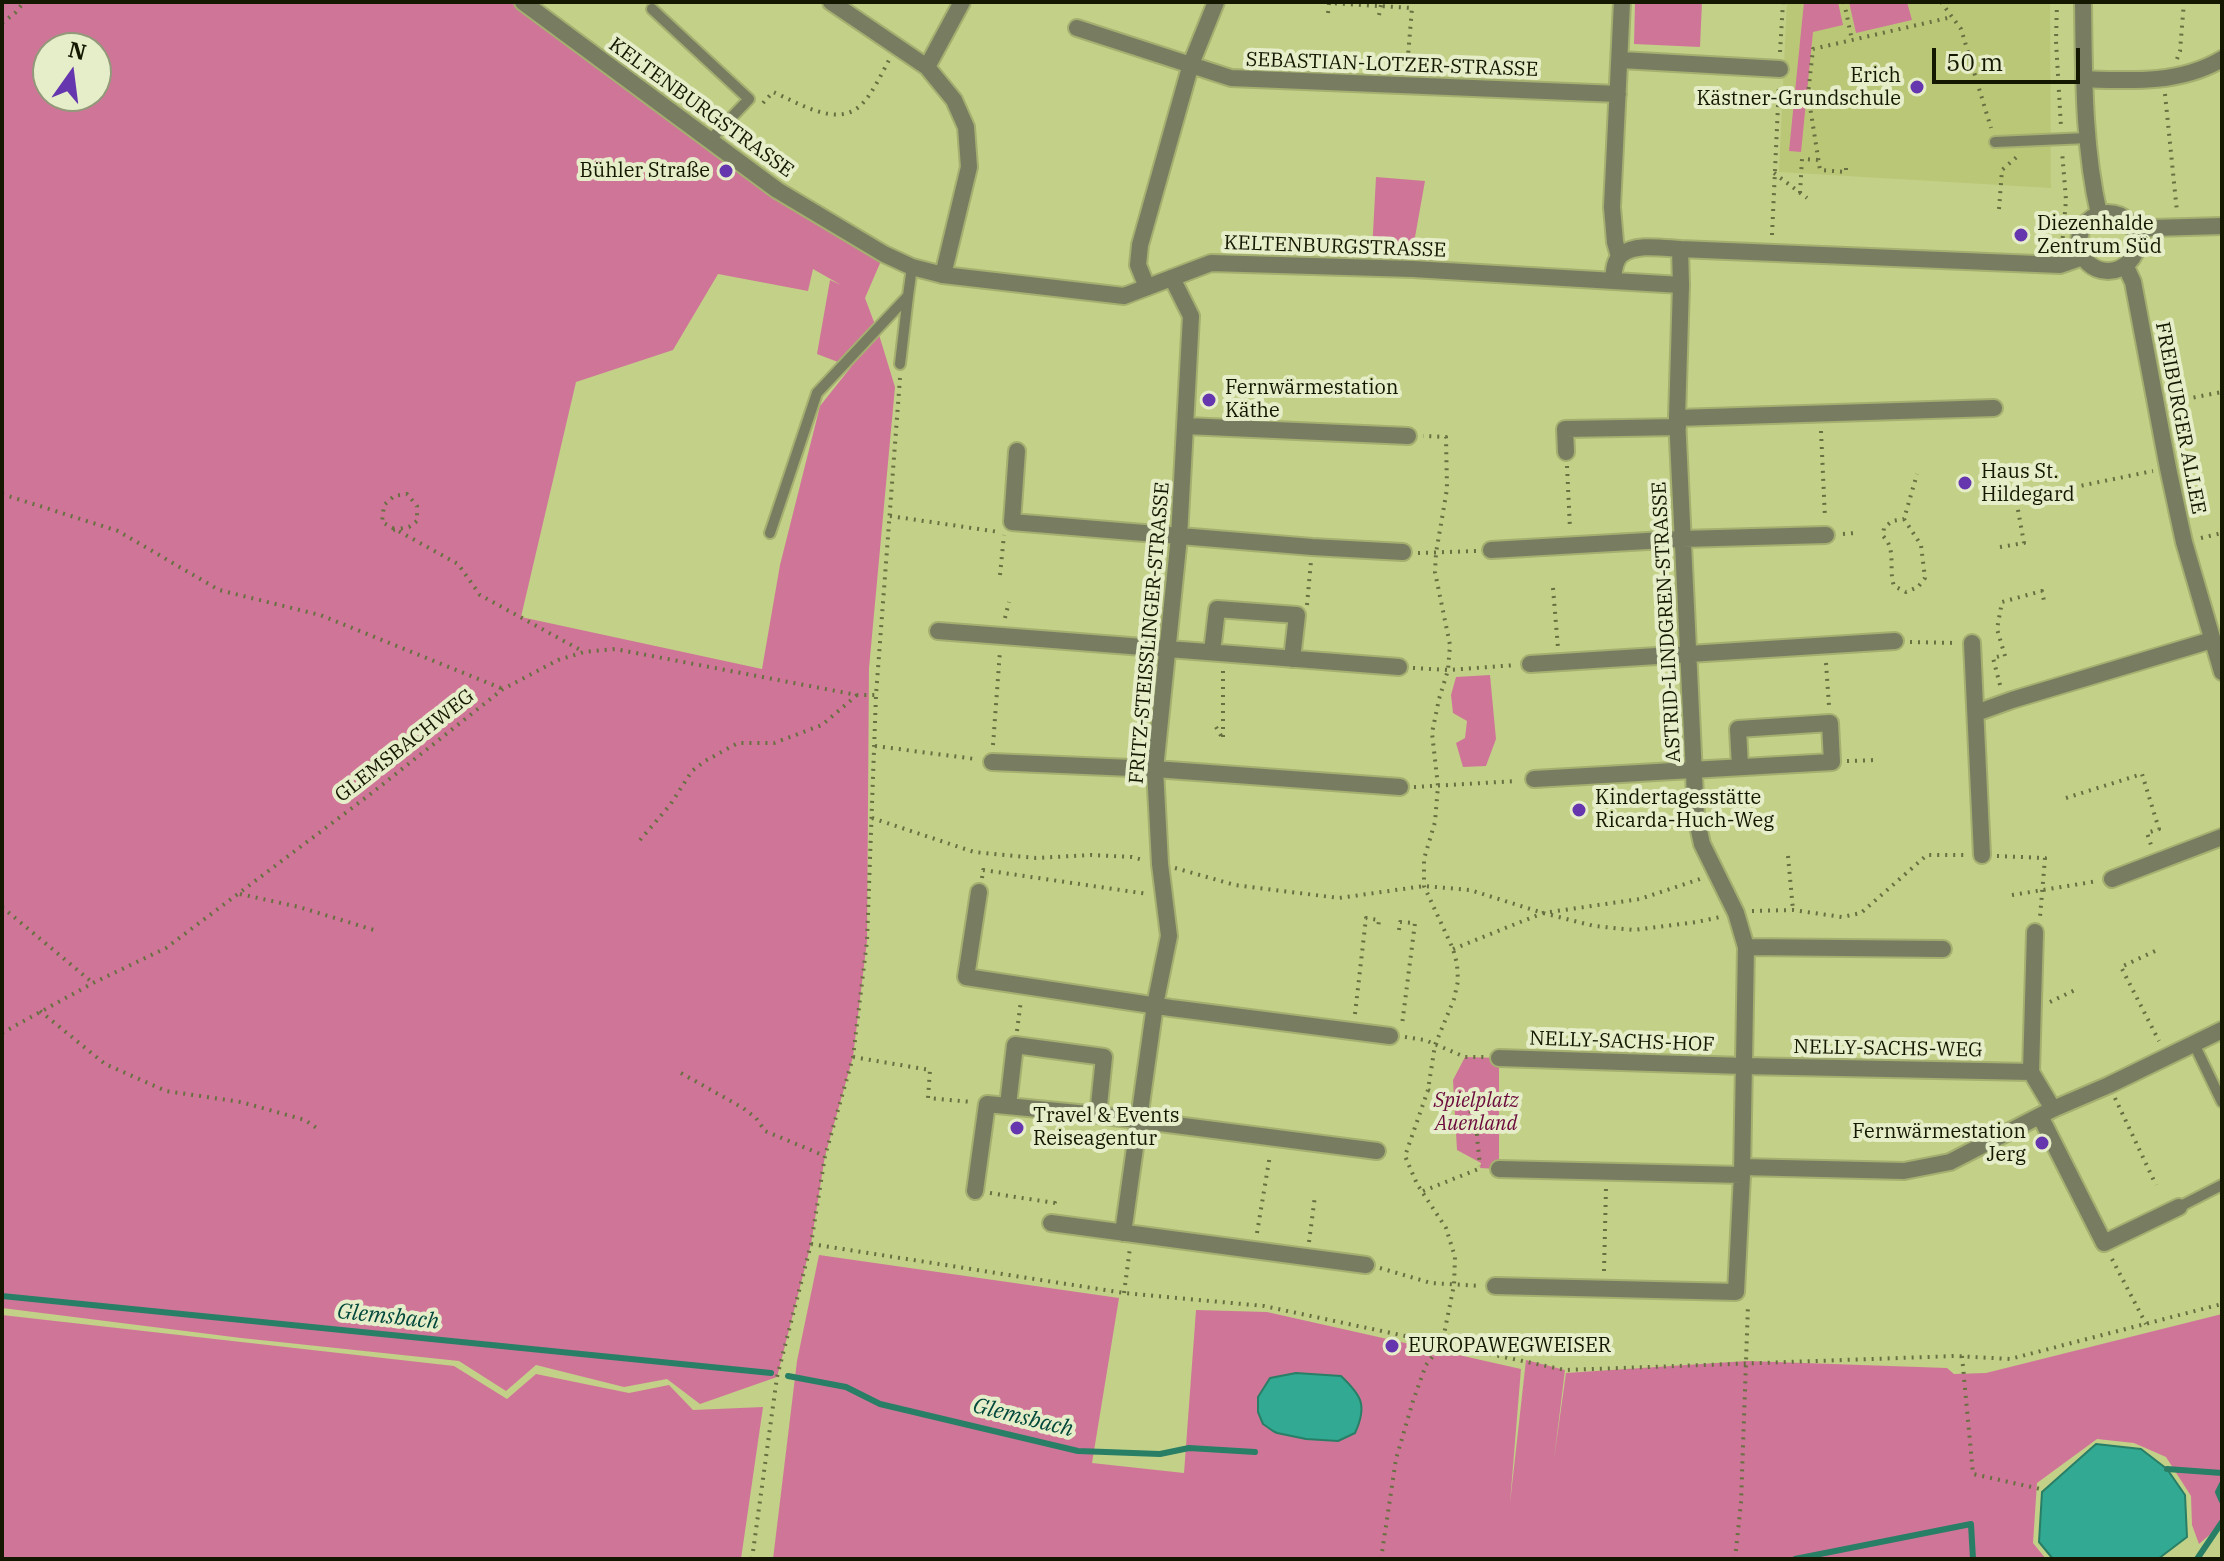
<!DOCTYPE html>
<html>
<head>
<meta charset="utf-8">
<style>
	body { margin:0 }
	#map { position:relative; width:2224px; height:1561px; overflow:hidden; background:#c3d088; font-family:"IBM Plex Serif",serif }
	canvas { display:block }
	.frame { position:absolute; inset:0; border:4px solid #151800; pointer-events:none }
	.north { position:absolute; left:32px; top:32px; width:80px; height:80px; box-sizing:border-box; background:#e6edc9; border:2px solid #929879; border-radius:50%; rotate:14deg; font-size:22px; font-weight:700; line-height:32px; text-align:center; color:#151800 }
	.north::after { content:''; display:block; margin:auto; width:28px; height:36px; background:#6536ae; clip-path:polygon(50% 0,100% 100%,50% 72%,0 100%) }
	.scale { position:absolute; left:1932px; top:48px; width:148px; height:36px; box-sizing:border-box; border:4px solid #151800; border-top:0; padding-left:10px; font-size:24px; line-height:28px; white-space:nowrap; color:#151800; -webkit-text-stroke:6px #e6edc9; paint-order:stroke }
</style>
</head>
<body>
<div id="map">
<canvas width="2224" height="1561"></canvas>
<div class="frame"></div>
<div class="north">N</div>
<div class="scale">50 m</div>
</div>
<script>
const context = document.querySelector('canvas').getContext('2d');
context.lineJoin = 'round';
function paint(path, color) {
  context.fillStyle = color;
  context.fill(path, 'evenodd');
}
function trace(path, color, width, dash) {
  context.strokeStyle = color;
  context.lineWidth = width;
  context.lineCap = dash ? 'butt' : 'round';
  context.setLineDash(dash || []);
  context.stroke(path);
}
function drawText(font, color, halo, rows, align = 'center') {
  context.font = font + ' "IBM Plex Serif",serif';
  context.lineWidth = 8;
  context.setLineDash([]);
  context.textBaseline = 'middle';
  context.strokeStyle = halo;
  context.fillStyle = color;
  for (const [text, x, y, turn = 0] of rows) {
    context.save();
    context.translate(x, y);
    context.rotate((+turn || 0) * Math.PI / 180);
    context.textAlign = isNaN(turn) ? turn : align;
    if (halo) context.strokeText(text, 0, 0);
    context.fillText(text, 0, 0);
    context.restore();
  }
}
paint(new Path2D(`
	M 1787,2 L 2050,2 L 2051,188 L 1779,172 Z`), '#bac777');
paint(new Path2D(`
	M 2,2 L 523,2 L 614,69 L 884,254 L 865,298 L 880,338 L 895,387 L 869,668 L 867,941 L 853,1057 L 825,1156 L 811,1244 L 777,1377 L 700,1404 L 667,1379 L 624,1387 L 536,1365 L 506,1391 L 459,1361 L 241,1338 L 2,1308 ZM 48,48 L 96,48 L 96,96 L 48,96 ZM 813,269 L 841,285 L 830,280 L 817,354 L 851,367 L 820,406 L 780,565 L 762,669 L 521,617 L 576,382 L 673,350 L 718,274 L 808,291 Z
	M 1635,2 L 1702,2 L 1700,47 L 1634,44 Z
	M 1804,2 L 1838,2 L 1843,25 L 1813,32 L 1801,152 L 1789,151 Z
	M 1849,2 L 1907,2 L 1912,20 L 1856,33 Z
	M 1376,177 L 1425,181 L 1412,254 L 1372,251 Z
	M 1490,675 L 1496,739 L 1486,766 L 1463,767 L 1456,743 L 1465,738 L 1467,721 L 1453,713 L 1451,695 L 1456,677 Z
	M 1465,1057 L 1499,1058 L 1499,1169 L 1480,1168 L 1481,1163 L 1457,1150 L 1453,1080 Z
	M 819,1255 L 1119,1298 L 1092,1463 L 1184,1473 L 1196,1310 L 1267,1312 L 1521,1369 L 1510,1503 L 1526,1360 L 1565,1370 L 1554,1459 L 1566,1373 L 1747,1361 L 1947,1368 L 1954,1374 L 1986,1373 L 2222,1314 L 2222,1524 L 2199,1544 L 2192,1525 L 2191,1496 L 2166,1457 L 2134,1443 L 2097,1439 L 2037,1483 L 2033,1543 L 2046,1559 L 773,1559 L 797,1361 Z
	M 2,1315 L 454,1366 L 507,1399 L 536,1374 L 629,1393 L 669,1385 L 693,1410 L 763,1407 L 741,1559 L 2,1559 Z`), '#cf7698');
const water = new Path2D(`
	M 1296,1373 L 1341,1376 C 1361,1395 1368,1405 1355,1433 L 1338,1441 L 1306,1439 L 1277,1433 L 1273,1431 L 1263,1424 L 1258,1412 L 1258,1397 L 1270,1378 Z
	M 2096,1444 L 2141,1449 L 2167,1469 L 2185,1495 L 2187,1537 L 2158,1559 L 2053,1559 L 2039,1542 L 2042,1492 Z`);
paint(water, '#32a992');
trace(water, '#297e66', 2);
trace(new Path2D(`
	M 2,1296 L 771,1373
	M 788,1376 L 846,1387 L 880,1404 L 1078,1451 L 1160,1454 L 1189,1448 L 1255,1452
	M 2167,1469 L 2222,1473
	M 2222,1484 L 2218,1492 L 2222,1501
	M 1795,1559 L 1971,1524 L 1973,1559
	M 2197,1559 L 2222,1522`), '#297e66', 6);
const service = new Path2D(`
	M 652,9 L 749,99 L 709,141
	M 1995,142 L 2088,138
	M 900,364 L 908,296
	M 770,533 L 817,393 L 908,296 L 912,267
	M 2194,1044 L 2222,1102
	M 2179,1207 L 2222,1185`);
const minor = new Path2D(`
	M 831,2 L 927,67 L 954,100 L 966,127 L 969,167 L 943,275
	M 1077,28 L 1231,78 L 1618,94
	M 1621,60 L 1780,69
	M 927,67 L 962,2
	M 2084,79 C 2131,81 2180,84 2222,59
	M 2135,232 L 2152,228 L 2222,226
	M 1619,256 L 1615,242 L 1612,207 L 1622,2
	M 1147,287 L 1138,265 L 1140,245 L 1191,64 L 1216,2
	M 1677,418 L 1994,408
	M 1186,426 L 1408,436
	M 1017,451 L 1012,522 L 1312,547 L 1403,552
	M 1566,452 L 1565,429 L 1678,427
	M 1491,550 L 1682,539 L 1826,535
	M 938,631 L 1399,667
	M 1972,643 L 1982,855
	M 1212,652 L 1217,609 L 1297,615 L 1292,659
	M 1530,664 L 1895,641
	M 1976,713 L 2012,700 L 2212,640
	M 992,762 L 1155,769 L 1400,787
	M 1534,779 C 1633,773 1733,768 1832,762 L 1830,723 L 1738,729 L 1740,767
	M 2112,879 L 2222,837
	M 979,892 L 966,977 L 1171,1008 L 1390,1036
	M 1746,947 L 1943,949
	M 1499,1058 L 1744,1066 L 2031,1072 L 2053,1109
	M 2031,1072 L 2035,932
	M 1008,1105 L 1015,1045 L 1104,1057 L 1098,1115
	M 2040,1116 L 2104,1243 L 2179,1207
	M 1742,1167 L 1904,1171 L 1950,1162 L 2053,1109 L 2109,1085 L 2222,1030
	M 1499,1169 L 1742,1175
	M 975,1191 L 987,1104 L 1098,1115 L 1377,1151
	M 1051,1223 L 1366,1265
	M 1123,1233 L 1155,1005 L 1169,936 L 1160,864 L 1155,769 L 1179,537 L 1191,316 L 1172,278
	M 1495,1286 L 1736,1292 L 1742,1175 L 1746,947 L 1736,913 L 1702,844 L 1696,817 L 1677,418 L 1681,285`);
const tertiary = new Path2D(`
	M 523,2 L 777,190 L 884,254 L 912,267 L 943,275 L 1124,296 L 1211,263 L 1413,269 L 1681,285 L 1680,249 L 2060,265 L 2083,257
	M 2083,2 C 2084,73 2083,145 2099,214
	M2079 242a29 29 0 1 1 58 0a29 29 0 1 1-58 0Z
	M 2125,265 L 2133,282 L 2168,468 L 2184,542 L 2222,672
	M 1613,280 C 1614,271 1614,261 1621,255 C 1635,243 1663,248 1680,249`);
trace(service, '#a4af70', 14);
trace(minor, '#a4af70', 20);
trace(tertiary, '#a4af70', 20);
trace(new Path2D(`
	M 1844,2 L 1852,40
	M 1941,2 L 1961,29 L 1991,128
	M 2057,2 L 2056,41 L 2061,127
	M 1328,13 L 1329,3 L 1412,8 L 1407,68
	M 1379,15 L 1381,5
	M 2,23 L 15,13 L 24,2
	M 1780,52 L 1783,2
	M 2177,59 L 2180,51 L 2184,2
	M 2165,94 L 2177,212
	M 763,103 L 773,92 C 799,103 838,129 862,104 C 872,94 882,73 889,60
	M 1846,168 L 1846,172 L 1820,170 L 1808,94 L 1813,49 L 1952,17
	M 1774,173 L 1807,198
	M 1800,193 L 1802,159 L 1818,160
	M 1999,209 L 2002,170 L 2019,155
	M 1772,235 L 1779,84
	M 2062,246 L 2066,200 L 2062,151
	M 2170,402 L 2222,392
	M 1821,431 L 1825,518
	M 1567,466 L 1570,529
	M 2,494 L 118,531 L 219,590 L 320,615 L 503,689
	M 890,516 L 999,532
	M 1904,519 L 1921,545 L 1925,578 L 1918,587 L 1906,592 L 1894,586 C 1888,568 1897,550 1883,536 L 1884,528 L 1892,521 L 1904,519 L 1917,474
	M 393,530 L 409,527 L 417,521 L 417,506 L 407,494 L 394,496 L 384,505 L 382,522 L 458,564 L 480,595 L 584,652
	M 1843,534 L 1855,533
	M 2201,538 L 2222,533
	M 2000,547 L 2024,543 L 2016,499 L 2153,471
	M 1418,553 L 1477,551
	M 1000,575 L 1004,535
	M 1553,588 L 1558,648
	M 1307,605 L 1311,561
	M 1005,618 L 1009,602
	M 1910,642 L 1957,643
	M 2005,656 L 1997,629 L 2002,602 L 2042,591 L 2044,601
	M 1826,663 L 1829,706
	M 1413,668 L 1448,670 L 1516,665
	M 2000,685 L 1993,658 L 2004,655
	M 1216,727 L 1223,739 L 1223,671
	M 993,745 L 1000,651
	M 875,746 L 975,759
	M 1847,761 L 1876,760
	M 1414,787 L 1517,781
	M 2066,798 L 2142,774 L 2159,829 L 2147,833 L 2151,845
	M 872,818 L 974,852 L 1036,858 L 1091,855 L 1132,857 L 1143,860
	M 640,840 L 670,805 L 692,771 L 705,761 L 738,743 L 774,743 L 822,725 L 857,695
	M 1788,856 L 1793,910
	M 1997,856 L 2045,858 L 2040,917
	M 1175,868 L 1235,885 L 1339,898 L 1424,886 L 1470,890 L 1543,913 L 1594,926 L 1634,930 L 1697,922 L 1720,917
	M 982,878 L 983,870 L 1148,894
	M 240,894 L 299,907 L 374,930
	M 2012,895 L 2098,881
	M 2,907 L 93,983
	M 1752,911 L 1793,910 L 1842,917 L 1861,913 L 1927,855 L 1965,855
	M 1399,930 L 1400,922 L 1415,923 L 1402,1025
	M 1453,949 L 1543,913 L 1640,899 L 1700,879
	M 2155,951 L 2121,967 L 2159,1041
	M 2050,1002 L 2077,989
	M 40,1011 L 105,1064 L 166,1091 L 241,1102 L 305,1120 L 318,1129
	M 1355,1014 L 1366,918 L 1379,920 L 1378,928
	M 1017,1031 L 1021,1000
	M 2,1033 L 93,983 L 166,948 L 368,796 L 503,689 L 558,660 L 584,652 L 615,649 L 857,695 L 876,695
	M 1405,1037 L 1425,1040 L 1465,1057 L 1485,1057
	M 853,1057 L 930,1070 L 928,1098 L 972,1102
	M 681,1073 L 743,1108 L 756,1118 L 765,1131 L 825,1156
	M 1428,1090 L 1469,1108 L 1476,1126 L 1480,1166
	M 2115,1098 L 2156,1185
	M 1423,1191 L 1481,1168
	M 990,1193 L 1055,1203 L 1054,1208
	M 1257,1233 L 1270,1155
	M 1309,1242 L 1315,1196
	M 811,1244 L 1124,1293 L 1264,1306 L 1565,1370 L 1955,1356 L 2010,1359 L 2222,1304
	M 2112,1259 L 2146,1324
	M 1380,1268 L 1431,1283 L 1481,1286
	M 1604,1271 L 1606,1188
	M 1124,1293 L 1130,1248
	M 1962,1356 L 1973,1474 L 2045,1490
	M 752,1559 L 777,1377 L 811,1244 L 825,1156 L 853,1057 L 867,941 L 876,695 L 900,378
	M 1381,1559 L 1396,1459 L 1413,1401 L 1426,1365 L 1442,1344 L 1454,1285 L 1455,1257 L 1446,1228 L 1417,1184 L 1405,1156 L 1428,1090 L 1435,1045 L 1454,999 L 1458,981 L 1457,964 L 1453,949 L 1424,886 L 1424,859 L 1435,822 L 1438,786 L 1432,733 L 1439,699 L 1448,670 L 1450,645 L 1435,572 L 1436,553 L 1447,489 L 1446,437 L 1423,436
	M 1735,1559 L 1741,1503 L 1748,1305`), '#686f41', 4, [2, 6]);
trace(service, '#787d61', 10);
trace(minor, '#787d61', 16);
trace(tertiary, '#787d61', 16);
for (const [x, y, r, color] of [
	[1917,87,8,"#6536ae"],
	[726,171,8,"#6536ae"],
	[2021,235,8,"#6536ae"],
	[1209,400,8,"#6536ae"],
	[1965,483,8,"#6536ae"],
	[1579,810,8,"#6536ae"],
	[1017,1128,8,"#6536ae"],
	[2042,1143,8,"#6536ae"],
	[1392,1346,8,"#6536ae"]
]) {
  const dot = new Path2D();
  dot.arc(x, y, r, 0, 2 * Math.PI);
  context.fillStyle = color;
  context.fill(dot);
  trace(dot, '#e6edc9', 3);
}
drawText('20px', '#151800', '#e6edc9', [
	["SEBASTIAN-LOTZER-STRASSE",1392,65,2],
	["KELTENBURGSTRASSE",701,108,36],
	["KELTENBURGSTRASSE",1335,247,2],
	["FREIBURGER ALLEE",2180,418,79],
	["ASTRID-LINDGREN-STRASSE",1667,622,-93],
	["FRITZ-STEISSLINGER-STRASSE",1150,633,-85],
	["GLEMSBACHWEG",405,746,-38],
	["NELLY-SACHS-HOF",1622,1042,2],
	["NELLY-SACHS-WEG",1888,1049,1]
]);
drawText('20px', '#151800', '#e6edc9', [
	["Erich",1901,76,"right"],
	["Kästner-Grundschule",1901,99,"right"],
	["Bühler Straße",710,171,"right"],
	["Diezenhalde",2037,224],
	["Zentrum Süd",2037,247],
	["Fernwärmestation",1225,388],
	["Käthe",1225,411],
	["Haus St.",1981,472],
	["Hildegard",1981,495],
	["Kindertagesstätte",1595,798],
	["Ricarda-Huch-Weg",1595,821],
	["Travel & Events",1033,1116],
	["Reiseagentur",1033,1139],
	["Fernwärmestation",2026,1132,"right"],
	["Jerg",2026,1155,"right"],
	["EUROPAWEGWEISER",1408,1346]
], 'left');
drawText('italic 20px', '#6c0c3d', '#e6edc9', [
	["Spielplatz",1476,1101],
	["Auenland",1476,1124]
]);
drawText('italic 22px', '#00483b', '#e6edc9', [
	["Glemsbach",388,1317,6],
	["Glemsbach",1023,1418,14]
]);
</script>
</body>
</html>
